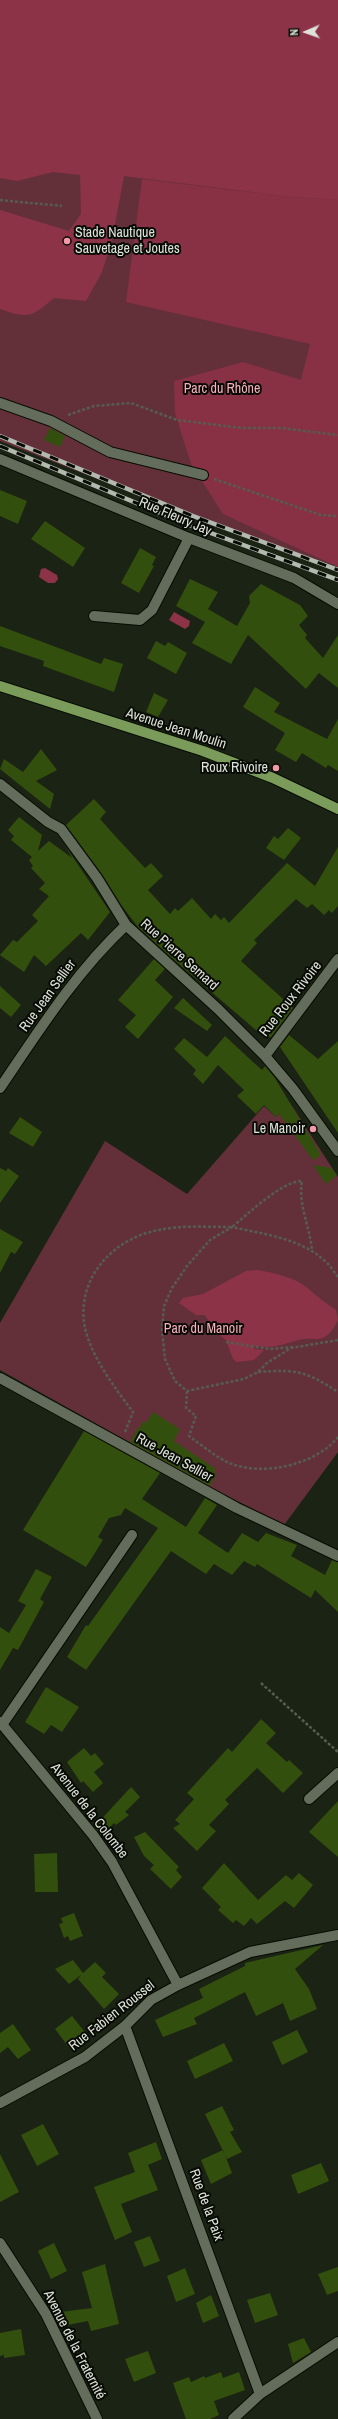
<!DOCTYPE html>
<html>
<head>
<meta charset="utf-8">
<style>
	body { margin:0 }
	#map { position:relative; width:338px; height:2419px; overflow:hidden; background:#1b2314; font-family:"Archivo Narrow",sans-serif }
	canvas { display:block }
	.north { position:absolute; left:286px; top:12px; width:40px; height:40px; -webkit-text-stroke:3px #080b05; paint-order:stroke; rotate:268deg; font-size:11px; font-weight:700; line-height:16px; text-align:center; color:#dee3d9 }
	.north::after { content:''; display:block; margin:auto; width:14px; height:18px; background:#dee3d9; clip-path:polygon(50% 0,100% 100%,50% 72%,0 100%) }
</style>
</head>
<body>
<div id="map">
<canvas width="338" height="2419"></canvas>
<div class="north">N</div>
</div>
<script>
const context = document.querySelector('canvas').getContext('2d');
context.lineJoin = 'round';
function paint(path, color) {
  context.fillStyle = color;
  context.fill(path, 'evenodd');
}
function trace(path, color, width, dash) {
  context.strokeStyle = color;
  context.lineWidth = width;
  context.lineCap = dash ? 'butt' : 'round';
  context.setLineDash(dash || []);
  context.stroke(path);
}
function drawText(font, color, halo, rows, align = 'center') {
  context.font = font + ' "Archivo Narrow",sans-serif';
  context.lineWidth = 4;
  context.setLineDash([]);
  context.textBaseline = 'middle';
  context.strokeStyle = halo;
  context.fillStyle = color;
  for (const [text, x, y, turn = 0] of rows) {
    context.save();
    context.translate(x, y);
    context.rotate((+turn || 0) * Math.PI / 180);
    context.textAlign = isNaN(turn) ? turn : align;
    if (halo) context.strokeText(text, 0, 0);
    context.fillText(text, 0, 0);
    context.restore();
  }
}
paint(new Path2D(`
	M 0,0 L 338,0 L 338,567 L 201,519 L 0,441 Z
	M 290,1103 L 338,1177 L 338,1452 L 284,1525 L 210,1487 L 0,1370 L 0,1323 L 105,1141 L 187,1194 L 264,1106 L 276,1117 Z`), '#633039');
paint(new Path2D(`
	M 142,179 L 292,197 L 338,200 L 338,567 L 223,514 L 191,464 L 175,413 L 174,381 L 243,362 L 301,380 L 310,344 L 126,302 Z`), '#883044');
paint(new Path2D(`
	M 0,0 L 338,0 L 338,200 L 292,197 L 124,176 L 112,240 L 102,272 L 86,301 L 54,298 C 32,317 28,319 0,309 L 0,210 L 69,231 L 81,214 L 80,175 L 53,172 L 17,181 L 0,178 Z
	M 45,568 L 57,575 L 58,579 L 55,583 L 48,583 L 39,577 L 41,569 Z
	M 174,612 L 190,621 L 189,626 L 185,629 L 169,620 Z
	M 258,1270 C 273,1273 294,1277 306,1287 C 316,1295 325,1303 336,1310 L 338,1320 C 323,1349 317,1334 295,1341 C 277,1346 274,1348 255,1346 L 254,1349 L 264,1350 L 254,1360 L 237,1362 L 233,1359 L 226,1340 L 216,1332 L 205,1315 L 196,1315 L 179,1303 L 183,1298 L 203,1294 L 246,1271 Z`), '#8c3347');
paint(new Path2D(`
	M 50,428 L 65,436 L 60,447 L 44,440 Z
	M 0,490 L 27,501 L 18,524 L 0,516 Z
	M 45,521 L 85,548 L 73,567 L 31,539 Z
	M 140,548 L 156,557 L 152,565 L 154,566 L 139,593 L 121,583 Z
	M 190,579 L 218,592 L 208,609 L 237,626 L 250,603 L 249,596 L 261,584 L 300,605 L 308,616 L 299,625 L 307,635 L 305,638 L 323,658 L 338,635 L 338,688 L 319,673 L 306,689 L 248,635 L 231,664 L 192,643 L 205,622 L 176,606 Z
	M 0,626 L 101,664 L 104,658 L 123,664 L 114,692 L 43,666 L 44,661 L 0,646 Z
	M 156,641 L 165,646 L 168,642 L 187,653 L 176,674 L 147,658 Z
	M 255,687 L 280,703 L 274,712 L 327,739 L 338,719 L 338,771 L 328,765 L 326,768 L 302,753 L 296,762 L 275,750 L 285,733 L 243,707 Z
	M 154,693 L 168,700 L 158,717 L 146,712 Z
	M 41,749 L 57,770 L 36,781 L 54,794 L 50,809 L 0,769 L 4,759 L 23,772 Z
	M 94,799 L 106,812 L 100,819 L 117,838 L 145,868 L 151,863 L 163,876 L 148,890 L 170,914 L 175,908 L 178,911 L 192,898 L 211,919 L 215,914 L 221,920 L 224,917 L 229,923 L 287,863 L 315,886 L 338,847 L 338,906 L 332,913 L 329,910 L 324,915 L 312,904 L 307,908 L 296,899 L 254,940 L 257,943 L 241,961 L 293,1008 L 271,1037 L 264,1037 L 173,959 L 138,927 L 122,906 L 102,874 L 66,825 Z
	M 19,817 L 42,835 L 38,851 L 49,841 L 72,858 L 66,847 L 110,912 L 88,940 L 81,933 L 46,966 L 34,955 L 24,972 L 0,955 L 13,940 L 17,942 L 38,921 L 32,915 L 49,896 L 39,889 L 45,883 L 31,868 L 33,866 L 29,860 L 32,857 L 11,840 L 14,836 L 8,830 Z
	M 288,828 L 301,838 L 284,860 L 266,848 L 274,836 L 278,839 Z
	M 154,959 L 165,969 L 155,980 L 173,997 L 138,1039 L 125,1027 L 136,1015 L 118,1000 Z
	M 0,986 L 21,1005 L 11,1017 L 0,1008 Z
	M 183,998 L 212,1025 L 207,1031 L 174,1008 Z
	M 289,1035 L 318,1059 L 338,1041 L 338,1133 L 280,1047 Z
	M 225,1036 L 253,1062 L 262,1070 L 265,1066 L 275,1078 L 321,1155 L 313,1160 L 279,1114 L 276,1117 L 264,1105 L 256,1114 L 237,1096 L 244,1090 L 218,1065 L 203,1084 L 193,1074 L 196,1070 L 174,1049 L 184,1038 L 207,1057 Z
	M 20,1117 L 42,1132 L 33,1147 L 9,1133 Z
	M 313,1165 L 331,1168 L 337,1175 L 326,1184 Z
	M 0,1168 L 6,1171 L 8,1168 L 19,1176 L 0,1203 Z
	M 0,1229 L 23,1242 L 15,1254 L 11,1252 L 0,1273 Z
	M 153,1412 L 180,1429 L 174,1441 L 216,1469 L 214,1472 L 217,1474 L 210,1486 L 130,1442 L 138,1427 L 140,1428 L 143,1421 L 146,1423 Z
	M 84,1431 L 160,1473 L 142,1499 L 186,1527 L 205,1498 L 217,1505 L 198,1533 L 228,1553 L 242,1533 L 258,1542 L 266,1533 L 297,1545 L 291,1556 L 325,1575 L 332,1560 L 338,1562 L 338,1612 L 315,1590 L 311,1598 L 257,1564 L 255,1567 L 244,1561 L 232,1575 L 214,1564 L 206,1574 L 171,1551 L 86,1670 L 67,1657 L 86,1625 L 88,1626 L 158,1528 L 125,1508 L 121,1515 L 109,1518 L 98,1537 L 103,1540 L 86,1567 L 23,1530 Z
	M 36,1569 L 52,1577 L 40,1599 L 44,1602 L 18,1650 L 13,1648 L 0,1670 L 0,1627 L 9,1633 L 26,1605 L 18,1601 Z
	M 46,1687 L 79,1707 L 62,1732 L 51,1725 L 44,1734 L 25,1722 Z
	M 261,1719 L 276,1733 L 266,1743 L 287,1762 L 289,1760 L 303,1773 L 283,1793 L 257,1768 L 225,1800 L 229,1804 L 209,1825 L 216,1831 L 197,1851 L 173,1828 L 180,1824 L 175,1820 L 194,1799 L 187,1793 L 228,1748 L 232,1752 Z
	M 84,1748 L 91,1756 L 95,1753 L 104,1764 L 94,1772 L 103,1783 L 93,1792 L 83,1781 L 81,1783 L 67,1762 Z
	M 131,1787 L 140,1797 L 125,1812 L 129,1815 L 116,1825 L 114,1823 L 101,1836 L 94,1827 Z
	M 338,1801 L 338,1857 L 309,1832 Z
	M 145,1832 L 179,1867 L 176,1870 L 182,1877 L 171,1889 L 150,1869 L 154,1865 L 144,1856 L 134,1837 Z
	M 57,1853 L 58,1892 L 35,1892 L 34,1854 Z
	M 224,1863 L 258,1900 L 286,1875 L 292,1880 L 299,1873 L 313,1885 L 294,1908 L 285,1901 L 257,1924 L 251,1918 L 244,1926 L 236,1920 L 233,1923 L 218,1910 L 221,1907 L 202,1888 Z
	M 74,1913 L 83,1936 L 70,1941 L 68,1936 L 64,1938 L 59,1924 L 63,1923 L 61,1918 Z
	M 323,1945 L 295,1969 L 309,1989 L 317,2009 L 290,2021 L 283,2003 L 256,2016 L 245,1992 L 194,2018 L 197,2024 L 163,2037 L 155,2020 L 203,1998 L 199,1989 L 245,1966 L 245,1963 Z
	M 73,1960 L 83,1973 L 95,1962 L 106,1973 L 102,1977 L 119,1994 L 104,2009 L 78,1979 L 81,1975 L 69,1984 L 55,1969 Z
	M 72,2016 L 88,2036 L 70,2049 L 55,2029 Z
	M 13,2024 L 31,2050 L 18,2059 L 8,2047 L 0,2053 L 0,2033 Z
	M 297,2030 L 308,2052 L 282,2065 L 272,2042 Z
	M 224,2043 L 233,2061 L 195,2079 L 187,2061 Z
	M 222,2106 L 234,2130 L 230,2132 L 242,2152 L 227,2159 L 205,2114 Z
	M 43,2124 L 59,2154 L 37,2166 L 21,2135 Z
	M 156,2142 L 162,2159 L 148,2165 L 158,2190 L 121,2204 L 132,2232 L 115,2240 L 94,2187 L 135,2172 L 128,2153 Z
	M 223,2150 L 232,2173 L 211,2184 L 201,2160 Z
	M 0,2154 L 19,2192 L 0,2202 Z
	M 321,2163 L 329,2181 L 298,2194 L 291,2175 Z
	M 150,2236 L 160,2261 L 144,2267 L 134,2242 Z
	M 54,2243 L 67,2271 L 51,2279 L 38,2251 Z
	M 105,2264 L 119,2324 L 91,2331 L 88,2321 L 62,2326 L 60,2312 L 92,2308 L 82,2272 Z
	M 338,2267 L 338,2291 L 327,2295 L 318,2274 Z
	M 185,2268 L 195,2294 L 176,2302 L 167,2276 Z
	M 270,2293 L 278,2315 L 255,2323 L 247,2300 Z
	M 211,2295 L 219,2316 L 203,2323 L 196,2303 Z
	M 21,2329 L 25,2355 L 4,2358 L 4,2355 L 0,2356 L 0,2333 Z
	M 304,2338 L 311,2352 L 293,2363 L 288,2344 Z
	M 148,2351 L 156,2373 L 134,2382 L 125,2359 Z
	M 221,2372 L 223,2378 L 239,2372 L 245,2390 L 214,2401 L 219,2415 L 210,2419 L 186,2419 L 173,2383 L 189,2377 L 191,2382 L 204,2376 L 205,2378 Z`), '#334f0d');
const minor = new Path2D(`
	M 0,403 L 51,421 L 110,452 L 203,475
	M 0,459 L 189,538 L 294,578 L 338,604
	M 94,616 L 140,620 L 152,610 L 189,538
	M 0,784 L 48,822 L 61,829 L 97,878 L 126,925 L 218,1009 L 265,1056 L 293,1089 L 338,1151
	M 265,1056 L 338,959
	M 0,1088 C 38,1032 75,973 126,925
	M 0,1378 L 237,1508 L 338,1556
	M 0,1722 L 93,1835 L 112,1862 L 178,1985
	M 2,1725 L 132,1535
	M 309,1799 L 338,1773
	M 125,2026 L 260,2394
	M 0,2103 L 85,2057 L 125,2026 L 151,2000 L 178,1985 L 250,1952 L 338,1935
	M 0,2243 L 46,2314 L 97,2419
	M 233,2419 L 260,2394 L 338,2342`);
const major = new Path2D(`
	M 0,686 L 203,751 L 273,778 L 338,809`);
trace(minor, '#060c02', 12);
trace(major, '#060c02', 12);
trace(new Path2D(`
	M 0,200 L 62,206
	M 68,415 L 94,406 L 131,403 L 177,420 L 242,428 L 281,428 L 338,435
	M 214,479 L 321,515 L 338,516
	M 338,1277 C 334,1272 330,1265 324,1260 C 299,1238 263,1234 232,1227 L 210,1240 L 187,1266 L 172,1288 L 164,1306 L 162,1330 L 165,1359 L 175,1381 L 187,1391 L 244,1379 L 258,1372 L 267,1363 L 291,1348 L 338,1340
	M 226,1342 L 270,1349 L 293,1347
	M 258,1372 C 296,1369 306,1371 338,1392
	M 187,1391 L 186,1408 L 196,1416 L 189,1436 C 200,1444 212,1454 225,1461 C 258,1478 315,1466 338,1437
	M 125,1432 L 133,1412 C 115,1388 92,1358 85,1328 C 75,1279 113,1238 159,1230 C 183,1225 208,1227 232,1227 C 248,1214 282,1181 302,1181 C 298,1205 310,1227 312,1251
	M 261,1683 L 338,1752`), '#565d50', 2.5, [3, 2]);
trace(minor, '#646d5b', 10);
trace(major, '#7b9b5b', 10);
const rail = new Path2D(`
	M 0,436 L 193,516 L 338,570
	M 0,446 L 189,525 L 338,580`);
trace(rail, '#b3b9ae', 4.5);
trace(rail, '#080b05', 3, [9]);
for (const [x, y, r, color] of [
	[67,241,4,"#f39aa8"],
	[276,768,4,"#f39aa8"],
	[313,1129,4,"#f39aa8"]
]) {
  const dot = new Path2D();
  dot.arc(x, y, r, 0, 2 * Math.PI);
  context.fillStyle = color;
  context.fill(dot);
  trace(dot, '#080b05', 1.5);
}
drawText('14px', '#dee3d9', '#080b05', [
	["Stade Nautique",75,233,"left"],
	["Sauvetage et Joutes",75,249,"left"],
	["Roux Rivoire",268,768],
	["Le Manoir",305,1129]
], 'right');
drawText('14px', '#fcafba', '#080b05', [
	["Parc du Rhône",222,389],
	["Parc du Manoir",203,1329]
]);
drawText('14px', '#dee3d9', '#080b05', [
	["Rue Fleury Jay",175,517,23],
	["Avenue Jean Moulin",176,729,18],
	["Rue Pierre Semard",179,955,42],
	["Rue Jean Sellier",48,996,-54],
	["Rue Roux Rivoire",291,999,-52],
	["Rue Jean Sellier",174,1458,29],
	["Avenue de la Colombe",89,1811,52],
	["Rue Fabien Roussel",112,2016,-38],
	["Rue de la Paix",206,2205,70],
	["Avenue de la Fraternité",74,2345,63]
]);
</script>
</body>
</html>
